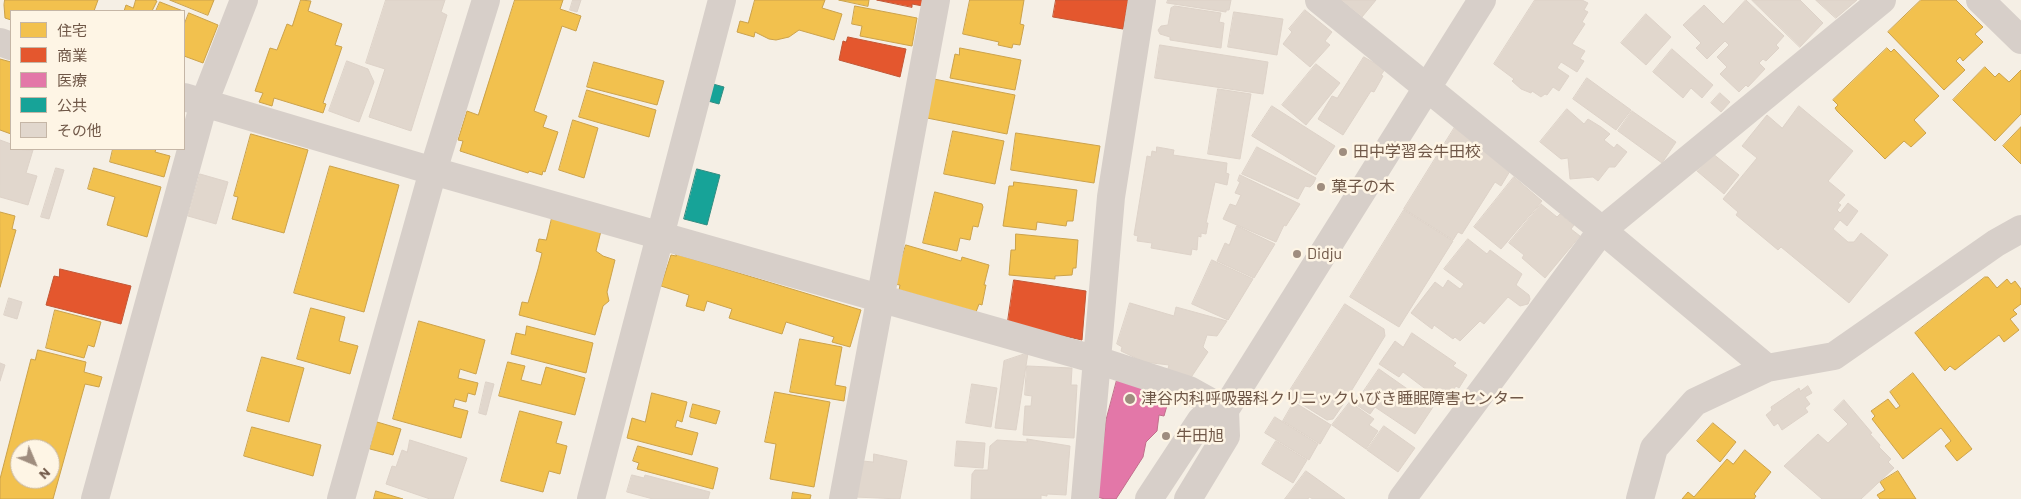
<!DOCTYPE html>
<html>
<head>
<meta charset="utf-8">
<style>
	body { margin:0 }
	#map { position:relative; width:2021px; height:499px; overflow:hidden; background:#f5efe5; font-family:Barlow,"Noto Sans JP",sans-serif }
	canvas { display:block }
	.legend { position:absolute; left:10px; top:10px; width:175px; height:140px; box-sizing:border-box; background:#fef5e5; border:1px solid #c5b6a6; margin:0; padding:6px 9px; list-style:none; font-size:15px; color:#705848 }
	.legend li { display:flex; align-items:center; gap:10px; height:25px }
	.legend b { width:25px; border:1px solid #c5b6a6 }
	.north { position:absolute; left:10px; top:439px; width:50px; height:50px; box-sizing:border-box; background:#fef5e5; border:1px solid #c5b6a6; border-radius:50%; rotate:135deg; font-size:14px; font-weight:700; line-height:20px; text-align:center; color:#705848 }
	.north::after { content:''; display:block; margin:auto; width:18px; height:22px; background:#9f8d7f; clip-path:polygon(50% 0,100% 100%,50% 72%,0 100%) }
</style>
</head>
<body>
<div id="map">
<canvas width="2021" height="499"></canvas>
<ul class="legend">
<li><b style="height:14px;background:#f2c14e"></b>住宅</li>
<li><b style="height:14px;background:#e4572e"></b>商業</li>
<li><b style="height:14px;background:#e377a8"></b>医療</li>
<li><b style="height:14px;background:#17a398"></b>公共</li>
<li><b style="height:14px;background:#e1d7cd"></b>その他</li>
</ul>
<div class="north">N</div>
</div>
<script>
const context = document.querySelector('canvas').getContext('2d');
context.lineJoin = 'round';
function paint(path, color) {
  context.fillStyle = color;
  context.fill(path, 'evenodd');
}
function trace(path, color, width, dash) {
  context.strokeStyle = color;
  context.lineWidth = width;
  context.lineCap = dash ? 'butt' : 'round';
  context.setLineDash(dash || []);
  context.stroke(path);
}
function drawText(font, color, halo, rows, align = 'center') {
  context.font = font + ' Barlow,"Noto Sans JP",sans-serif';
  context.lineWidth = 5;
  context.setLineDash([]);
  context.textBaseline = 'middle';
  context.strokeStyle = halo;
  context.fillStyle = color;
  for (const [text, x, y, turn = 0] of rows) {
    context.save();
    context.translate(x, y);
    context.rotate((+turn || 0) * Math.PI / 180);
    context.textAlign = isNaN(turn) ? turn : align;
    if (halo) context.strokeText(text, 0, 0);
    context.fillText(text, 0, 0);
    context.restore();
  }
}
const homes = new Path2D(`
	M 5,0 L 98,0 L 94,11 L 11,11 L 11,20 L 5,18 L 4,5 Z
	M 136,0 L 154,0 L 157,1 L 152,11 L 124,11 L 126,5 L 133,8 Z
	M 170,0 L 214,0 L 208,15 Z
	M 301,0 L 311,1 L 308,11 L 342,24 L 335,45 L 342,47 L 323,103 L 326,104 L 323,113 L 274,98 L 272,106 L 259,102 L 263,93 L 255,91 L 270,48 L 277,50 L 287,24 L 292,26 Z
	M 515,0 L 563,0 L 560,9 L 581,16 L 576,31 L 562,26 L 534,111 L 547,116 L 543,127 L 558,132 L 545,172 L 543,171 L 542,175 L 529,171 L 528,173 L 460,151 L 463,141 L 458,140 L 467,111 L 478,115 Z
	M 755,0 L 825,0 L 822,8 L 842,14 L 834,40 L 799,30 L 789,37 L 776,40 L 769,39 L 755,32 L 754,37 L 737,32 L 740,21 L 748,23 Z
	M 839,0 L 869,0 L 868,6 Z
	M 970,0 L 1024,0 L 1020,24 L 1024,25 L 1020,45 L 1013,44 L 1012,48 L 998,45 L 999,42 L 963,34 Z
	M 1921,0 L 1956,0 L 1983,27 L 1975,34 L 1983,42 L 1963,61 L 1960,57 L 1956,61 L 1965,70 L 1944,90 L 1888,32 Z
	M 160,2 L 183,11 L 156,11 Z
	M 855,6 L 917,18 L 912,46 L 860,36 L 862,26 L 852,24 Z
	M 189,13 L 218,25 L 203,63 L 184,56 L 184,25 Z
	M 960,48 L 1021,60 L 1015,90 L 950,78 L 955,54 L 959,55 Z
	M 1887,48 L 1891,52 L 1894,49 L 1939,96 L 1914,120 L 1926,133 L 1911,147 L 1904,141 L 1885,159 L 1837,111 L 1835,108 L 1838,105 L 1833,100 Z
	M 0,59 L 11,62 L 11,134 L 0,130 Z
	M 594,62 L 664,81 L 657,105 L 587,87 Z
	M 1985,67 L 1995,77 L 1999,73 L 2009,82 L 2021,70 L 2021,114 L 1995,141 L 1953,100 Z
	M 934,79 L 1015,95 L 1007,134 L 927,118 Z
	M 587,90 L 656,110 L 649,137 L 579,117 Z
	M 573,120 L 598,128 L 584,178 L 559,170 Z
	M 2021,127 L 2021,164 L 2003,146 Z
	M 953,131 L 1004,141 L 995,184 L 944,174 Z
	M 1016,133 L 1100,146 L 1094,183 L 1011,170 Z
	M 251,134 L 308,150 L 284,233 L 232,219 L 238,197 L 234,196 Z
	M 113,149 L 156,149 L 155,152 L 170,156 L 164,177 L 110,162 Z
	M 330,166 L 399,185 L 364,312 L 294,293 Z
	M 94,168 L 161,187 L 147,237 L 107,225 L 115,197 L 88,189 Z
	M 1014,182 L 1077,190 L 1073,221 L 1067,221 L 1066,226 L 1037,222 L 1036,230 L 1003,226 L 1009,186 L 1013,186 Z
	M 935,192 L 982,204 L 983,207 L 978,227 L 973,226 L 970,240 L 960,238 L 957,251 L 923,243 Z
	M 0,212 L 15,216 L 12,229 L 16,230 L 0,287 Z
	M 552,218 L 601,231 L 596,251 L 603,256 L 615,260 L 607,292 L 609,301 L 603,306 L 595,335 L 519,315 L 522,302 L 528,303 L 538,269 L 542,253 L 536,251 L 539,239 L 546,240 Z
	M 1016,234 L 1078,240 L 1076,268 L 1073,268 L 1072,275 L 1055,276 L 1055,279 L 1009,275 L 1011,250 L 1015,250 Z
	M 906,245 L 961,261 L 962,257 L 989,265 L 984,285 L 986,285 L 982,305 L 979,304 L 976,312 L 899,290 L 900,285 L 894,284 Z
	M 676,254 L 861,310 L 850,347 L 832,342 L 834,337 L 786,322 L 782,334 L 729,318 L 732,309 L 707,301 L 704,311 L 686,306 L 689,295 L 661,286 L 671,255 L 676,256 Z
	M 1985,277 L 1988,277 L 1997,288 L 2007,279 L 2011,284 L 2015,281 L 2021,289 L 2021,304 L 2013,310 L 2017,314 L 2010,319 L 2019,330 L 2004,342 L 1999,335 L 1955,370 L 1950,366 L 1945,371 L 1915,333 Z
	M 311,308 L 345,317 L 339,341 L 358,346 L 350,374 L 297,359 Z
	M 55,310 L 101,322 L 94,347 L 88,345 L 84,358 L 46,348 Z
	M 419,321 L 485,340 L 476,374 L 460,369 L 458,378 L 478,383 L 475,395 L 468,393 L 466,402 L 455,399 L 453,407 L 468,411 L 461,438 L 393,419 Z
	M 527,326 L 593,343 L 586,373 L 511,354 L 516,333 L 525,335 Z
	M 800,339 L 842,347 L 835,385 L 846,387 L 844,401 L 790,392 Z
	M 38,350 L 86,362 L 84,372 L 102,377 L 99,387 L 85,384 L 53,499 L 0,499 L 0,479 L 31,359 L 35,360 ZM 20,449 L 50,449 L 50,479 L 20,479 Z
	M 262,357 L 304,368 L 289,422 L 247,411 Z
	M 508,362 L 525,366 L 521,380 L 541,385 L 546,367 L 585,378 L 575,415 L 499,396 Z
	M 1913,373 L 1972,449 L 1957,461 L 1945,446 L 1951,441 L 1941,428 L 1903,459 L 1872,419 L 1875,416 L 1871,411 L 1888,399 L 1896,409 L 1900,406 L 1890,392 Z
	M 775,392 L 830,402 L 814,487 L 770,479 L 776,444 L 765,442 Z
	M 652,393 L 687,402 L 682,422 L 677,420 L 675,427 L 698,433 L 692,455 L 627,438 L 632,418 L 645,422 Z
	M 693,404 L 720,411 L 716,424 L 690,417 Z
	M 520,411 L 562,422 L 556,443 L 567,446 L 560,474 L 549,471 L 543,492 L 501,481 Z
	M 377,422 L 401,429 L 393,455 L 370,449 Z
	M 1713,423 L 1736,442 L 1720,462 L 1697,441 Z
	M 252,427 L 321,445 L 313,476 L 244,456 Z
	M 638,446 L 718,468 L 713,489 L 637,469 L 639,463 L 633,461 Z
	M 1745,450 L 1771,472 L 1754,494 L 1756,496 L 1754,499 L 1682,499 L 1688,492 L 1694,497 L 1727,459 L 1733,464 Z
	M 1898,471 L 1916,499 L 1880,499 L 1877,495 L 1885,490 L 1880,482 Z
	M 376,491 L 403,499 L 374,499 Z
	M 793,492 L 811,495 L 810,499 L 792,499 Z`);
paint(homes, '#f2c14e');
trace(homes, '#cba24c', 1);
const shops = new Path2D(`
	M 877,0 L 924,0 L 923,6 L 912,4 L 912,7 Z
	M 1056,0 L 1128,0 L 1123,29 L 1053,17 Z
	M 848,37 L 906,49 L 900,77 L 839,60 L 843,41 L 846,42 Z
	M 60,269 L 131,286 L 121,324 L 46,305 L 54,276 L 59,277 Z
	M 1014,280 L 1086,291 L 1082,340 L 1046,332 L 1008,321 Z`);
paint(shops, '#e4572e');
trace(shops, '#c15736', 1);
const health = new Path2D(`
	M 1117,380 L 1170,395 L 1164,416 L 1159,415 L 1157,431 L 1146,442 L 1143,457 L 1116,499 L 1105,499 L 1097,497 L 1106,420 Z`);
paint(health, '#e377a8');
trace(health, '#c06e8b', 1);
const public = new Path2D(`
	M 713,84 L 724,87 L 719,104 L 708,101 Z
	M 697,169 L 720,175 L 707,225 L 684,219 Z`);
paint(public, '#17a398');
trace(public, '#328c80', 1);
const building = new Path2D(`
	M 386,0 L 445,0 L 441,12 L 447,15 L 411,131 L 369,117 L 385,69 L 366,63 Z
	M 573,0 L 581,0 L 577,12 L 570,10 Z
	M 1168,0 L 1231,0 L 1229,10 L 1226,10 L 1226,12 L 1167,3 Z
	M 1341,0 L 1376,0 L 1362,17 Z
	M 1535,0 L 1582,0 L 1588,3 L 1584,10 L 1588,12 L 1582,22 L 1585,24 L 1572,44 L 1585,51 L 1580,59 L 1584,61 L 1577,72 L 1561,62 L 1557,68 L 1569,76 L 1559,91 L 1553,87 L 1547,95 L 1545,94 L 1541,97 L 1532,91 L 1531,93 L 1521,89 L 1512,81 L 1514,79 L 1494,64 Z
	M 1746,0 L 1784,36 L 1776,45 L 1779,48 L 1766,61 L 1763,59 L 1759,63 L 1765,69 L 1748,87 L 1746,85 L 1739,92 L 1720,74 L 1727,67 L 1717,57 L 1729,45 L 1725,41 L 1707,59 L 1696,48 L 1701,43 L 1683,25 L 1704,5 L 1723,24 Z
	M 1752,0 L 1800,0 L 1823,23 L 1800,47 Z
	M 1816,0 L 1857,0 L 1836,18 Z
	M 1175,6 L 1221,13 L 1219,22 L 1224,23 L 1221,48 L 1170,40 L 1170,37 L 1160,34 L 1158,30 L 1161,26 L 1168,25 L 1171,8 Z
	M 1305,10 L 1332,32 L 1325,41 L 1330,45 L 1310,67 L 1283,44 L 1292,32 L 1289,29 Z
	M 1234,12 L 1283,19 L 1277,55 L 1228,47 Z
	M 1646,14 L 1671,37 L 1646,65 L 1621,43 Z
	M 1160,45 L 1268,62 L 1263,94 L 1155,78 Z
	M 1672,49 L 1713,85 L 1702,98 L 1691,88 L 1683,98 L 1653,72 Z
	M 1364,57 L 1385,69 L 1381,75 L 1383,76 L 1374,92 L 1371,91 L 1343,135 L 1318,119 L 1332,96 L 1337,98 Z
	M 347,61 L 368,69 L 374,82 L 359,122 L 329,111 Z
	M 1316,64 L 1340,83 L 1306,125 L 1282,105 Z
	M 1587,78 L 1631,110 L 1616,130 L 1573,99 Z
	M 1218,89 L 1251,94 L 1240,159 L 1208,154 Z
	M 1720,93 L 1730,102 L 1721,112 L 1711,103 Z
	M 1272,106 L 1335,146 L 1316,175 L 1252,136 Z
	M 1799,106 L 1853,151 L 1828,181 L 1845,195 L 1838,203 L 1841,205 L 1837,210 L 1840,213 L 1848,203 L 1858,211 L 1847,226 L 1840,220 L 1833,229 L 1848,242 L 1854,242 L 1861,233 L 1888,255 L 1849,303 L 1781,247 L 1778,250 L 1736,215 L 1738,212 L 1723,199 L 1757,158 L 1742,146 L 1767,115 L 1782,128 Z
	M 1567,109 L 1584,124 L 1588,119 L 1601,127 L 1610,134 L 1604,140 L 1614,148 L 1617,144 L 1627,152 L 1615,167 L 1609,167 L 1598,181 L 1593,177 L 1570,179 L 1568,158 L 1561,159 L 1540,142 Z
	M 1632,111 L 1676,142 L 1662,163 L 1618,131 Z
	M 1455,127 L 1510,171 L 1501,186 L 1495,182 L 1462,234 L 1458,232 L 1453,240 L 1404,209 Z
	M 0,140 L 11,144 L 11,149 L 33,150 L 26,173 L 37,176 L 28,205 L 0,197 Z
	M 1157,147 L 1174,150 L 1173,155 L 1227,163 L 1226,173 L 1229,174 L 1227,185 L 1215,182 L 1206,223 L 1208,223 L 1206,234 L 1201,233 L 1201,237 L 1198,236 L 1197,250 L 1192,249 L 1191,255 L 1151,248 L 1152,243 L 1137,241 L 1138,236 L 1134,235 L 1147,156 L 1151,157 L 1152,151 L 1156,152 Z
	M 1257,147 L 1316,178 L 1313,184 L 1310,187 L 1305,186 L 1298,199 L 1242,174 Z
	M 1712,153 L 1739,175 L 1724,194 L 1697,171 Z
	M 56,168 L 64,170 L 49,219 L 41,217 Z
	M 200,174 L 228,182 L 216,224 L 188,216 Z
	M 1240,175 L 1300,204 L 1286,226 L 1284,225 L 1276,242 L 1223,219 L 1230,204 L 1236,206 L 1241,195 L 1235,193 L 1240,182 L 1238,181 Z
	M 1514,177 L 1542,201 L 1501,249 L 1474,227 Z
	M 1541,204 L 1557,217 L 1560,214 L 1574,225 L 1571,229 L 1580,236 L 1545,278 L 1522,258 L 1524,255 L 1509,243 Z
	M 1404,210 L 1453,241 L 1399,327 L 1350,297 Z
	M 1237,226 L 1275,244 L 1254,278 L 1217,261 L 1225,243 L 1229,245 Z
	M 1468,239 L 1487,254 L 1490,250 L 1522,274 L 1516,285 L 1529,295 L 1530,299 L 1528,304 L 1520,306 L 1508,297 L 1484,324 L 1480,321 L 1460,341 L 1455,337 L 1453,339 L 1434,325 L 1432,329 L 1411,313 L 1435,282 L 1443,288 L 1448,280 L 1460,289 L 1464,284 L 1444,269 Z
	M 1212,260 L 1253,279 L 1228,320 L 1192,304 Z
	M 9,298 L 22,302 L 17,319 L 4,315 Z
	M 1130,303 L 1174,316 L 1176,307 L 1227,321 L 1217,336 L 1207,335 L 1203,347 L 1208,352 L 1190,379 L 1167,372 L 1169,365 L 1144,362 L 1121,351 L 1122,347 L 1117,344 Z
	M 1345,304 L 1384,329 L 1385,336 L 1342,406 L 1333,419 L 1327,420 L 1287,395 Z
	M 1412,333 L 1456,363 L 1453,366 L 1467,375 L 1459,388 L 1456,386 L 1444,403 L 1403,372 L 1399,377 L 1379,364 L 1395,341 L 1403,347 Z
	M 1028,353 L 1016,430 L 995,428 L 1004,361 Z
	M 0,363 L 5,365 L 0,381 Z
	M 1027,366 L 1072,368 L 1071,385 L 1077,385 L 1074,438 L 1023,435 L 1025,406 L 1031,406 L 1032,396 L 1025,395 Z
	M 1379,369 L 1433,407 L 1415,434 L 1375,407 L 1370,414 L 1355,404 Z
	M 486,382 L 494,384 L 486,415 L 479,413 Z
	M 972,384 L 997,388 L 991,427 L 966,423 Z
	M 1808,386 L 1812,393 L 1805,397 L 1810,404 L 1805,408 L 1808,412 L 1782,430 L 1778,423 L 1774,426 L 1766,415 L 1772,410 L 1771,407 L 1799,388 L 1800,391 Z
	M 1844,400 L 1872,433 L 1870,434 L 1880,445 L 1879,447 L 1891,459 L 1888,462 L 1894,468 L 1861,499 L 1822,499 L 1784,466 L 1818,434 L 1828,443 L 1848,424 L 1834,410 Z
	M 1294,402 L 1331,425 L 1320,444 L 1283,421 Z
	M 1350,402 L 1374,419 L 1369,425 L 1378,431 L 1366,449 L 1332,425 Z
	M 1275,417 L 1318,444 L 1309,460 L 1265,433 Z
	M 1384,426 L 1415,448 L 1398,472 L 1367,450 Z
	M 1027,439 L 1070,446 L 1066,495 L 1047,494 L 1047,496 L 1041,495 L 1041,499 L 971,499 L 972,474 L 975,470 L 988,470 L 990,446 L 997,440 L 1027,442 Z
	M 410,440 L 467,458 L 453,499 L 430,499 L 386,484 L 392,466 L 396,467 L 402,450 L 407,452 Z
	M 957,441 L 985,443 L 983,468 L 955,466 Z
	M 1276,441 L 1307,460 L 1293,483 L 1262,464 Z
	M 874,454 L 907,461 L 900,499 L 855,497 L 862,461 L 873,462 Z
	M 1306,471 L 1345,499 L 1313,499 L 1309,497 L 1308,499 L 1285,499 Z
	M 632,475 L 644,478 L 645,475 L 710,492 L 708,499 L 653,499 L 627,492 Z`);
paint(building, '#e1d7cd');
trace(building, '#ddd2c8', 1);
trace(new Path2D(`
	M 1319,0 L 1602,230 L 1767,368
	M 1980,0 L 2021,40
	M 0,42 L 11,46
	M 184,97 L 433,171 L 1097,360 L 1189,390 L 1225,410
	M 95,499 L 204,103 L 244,0
	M 341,499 L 433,171 L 486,0
	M 591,499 L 722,0
	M 843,499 L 936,0
	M 1085,499 L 1111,197 L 1142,0
	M 1149,499 L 1201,420 L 1225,410
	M 1188,499 L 1226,436 L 1225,410 L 1482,0
	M 1402,499 L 1602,230 L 1882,0
	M 1640,499 L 1654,448 L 1695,402 L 1767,368 L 1834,356 L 1996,243 L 2021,229`), '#d7cfc9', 28);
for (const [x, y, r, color] of [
	[1343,152,5,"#9f8d7f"],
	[1321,187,5,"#9f8d7f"],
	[1297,254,5,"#9f8d7f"],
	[1130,399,6,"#9f8d7f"],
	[1166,436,5,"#9f8d7f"]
]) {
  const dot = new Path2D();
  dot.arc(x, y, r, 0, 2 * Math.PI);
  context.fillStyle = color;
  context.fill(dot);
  trace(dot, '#fef5e5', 2);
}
drawText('16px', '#705848', '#fef5e5', [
	["田中学習会牛田校",1353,152],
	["菓子の木",1331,187],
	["Didju",1307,254],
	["津谷内科呼吸器科クリニックいびき睡眠障害センター",1141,399],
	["牛田旭",1176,436]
], 'left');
</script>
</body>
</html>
